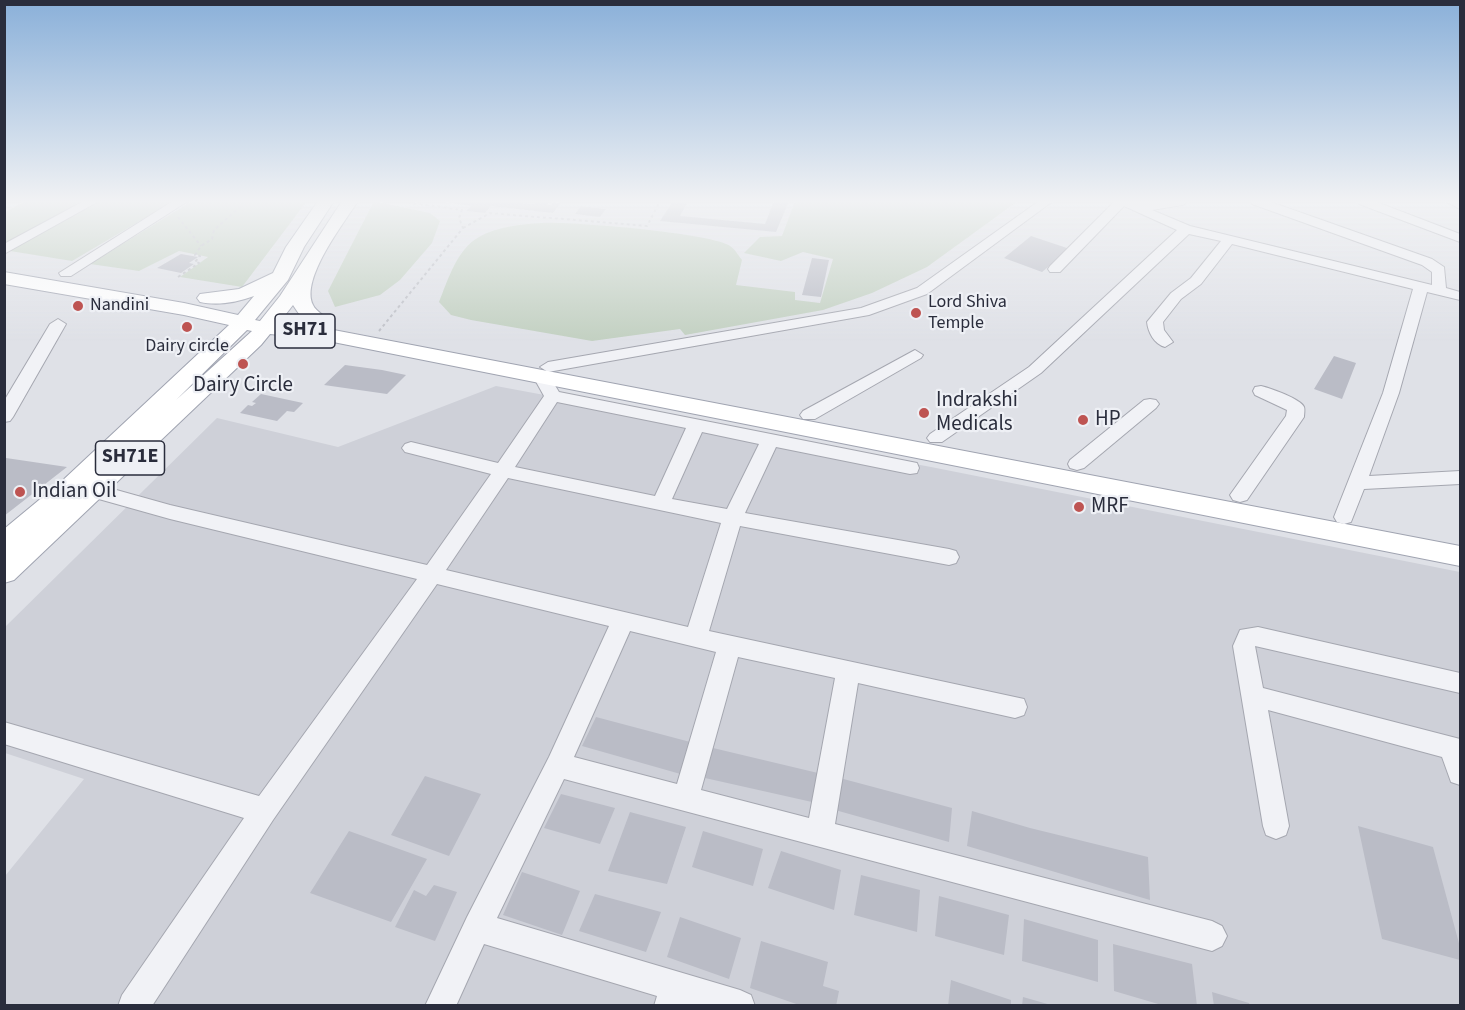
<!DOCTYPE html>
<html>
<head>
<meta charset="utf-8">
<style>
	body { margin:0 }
	#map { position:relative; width:1465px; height:1010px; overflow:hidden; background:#dfe1e7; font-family:"Source Sans 3",sans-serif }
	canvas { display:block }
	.frame { position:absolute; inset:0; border:6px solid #2a2d3c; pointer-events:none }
</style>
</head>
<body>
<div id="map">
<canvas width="1465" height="1010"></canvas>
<div class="frame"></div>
</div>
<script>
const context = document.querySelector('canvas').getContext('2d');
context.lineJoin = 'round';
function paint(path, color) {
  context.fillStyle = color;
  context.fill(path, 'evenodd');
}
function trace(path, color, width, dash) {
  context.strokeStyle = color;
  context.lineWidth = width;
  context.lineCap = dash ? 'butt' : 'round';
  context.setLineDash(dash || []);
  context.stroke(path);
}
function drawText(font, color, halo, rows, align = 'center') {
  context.font = font + ' "Source Sans 3",sans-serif';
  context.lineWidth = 4.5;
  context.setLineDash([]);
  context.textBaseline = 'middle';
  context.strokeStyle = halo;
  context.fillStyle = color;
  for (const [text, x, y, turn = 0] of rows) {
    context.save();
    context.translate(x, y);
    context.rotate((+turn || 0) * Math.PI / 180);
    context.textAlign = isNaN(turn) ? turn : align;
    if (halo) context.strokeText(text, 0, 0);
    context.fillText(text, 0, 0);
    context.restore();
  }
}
paint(new Path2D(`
	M 496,386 L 931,467 L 1460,572 L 1460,1005 L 5,1005 L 5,876 L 84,779 L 5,753 L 5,627 L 217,418 L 338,447 Z`), '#ced0d8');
paint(new Path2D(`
	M 26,201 L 86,201 L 5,244 L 5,212 Z
	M 99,201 L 174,201 L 72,261 L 10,251 Z
	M 192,201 L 307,201 L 242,287 L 180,277 L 208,257 L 179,251 L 139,271 L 90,264 Z
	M 374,201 L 430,213 L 440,221 L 432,243 L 400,280 L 380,295 L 335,307 L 328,291 Z
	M 795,201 L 1018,201 L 927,267 L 872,293 L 823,310 L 685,335 L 680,329 L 592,341 L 471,320 L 451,315 L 439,302 C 448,280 457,249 479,237 C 496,227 521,224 541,223 C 568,221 712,233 730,246 C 735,249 738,255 742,260 L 736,285 L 795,292 L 795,300 L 820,303 L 833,259 L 803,252 L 781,261 L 744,253 L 760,237 L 782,236 Z`), '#c2d0c1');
paint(new Path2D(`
	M 438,201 L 522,201 L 521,203 L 534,204 L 536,201 L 550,201 L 547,205 L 551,205 L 553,202 L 561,203 L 553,213 L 491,206 L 485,213 L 466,211 L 471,206 Z
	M 673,201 L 688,201 L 680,216 L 765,224 L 774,201 L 789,201 L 776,232 L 660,221 Z
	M 581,206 L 606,209 L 600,217 L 575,214 Z
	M 1031,236 L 1070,249 L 1042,272 L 1004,258 Z
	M 181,254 L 198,257 L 189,263 L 194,264 L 181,273 L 157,268 Z
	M 812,258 L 829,260 L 821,297 L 802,295 Z
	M 1334,356 L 1356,363 L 1342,399 L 1314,389 Z
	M 345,365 L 382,370 L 406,375 L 387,394 L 324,385 Z
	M 261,394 L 303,403 L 294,412 L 287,411 L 277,421 L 240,413 L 248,405 L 252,406 L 256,403 L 252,402 Z
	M 6,458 L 67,467 L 4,516 L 4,460 Z
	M 596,717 L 694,743 L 684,775 L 582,746 Z
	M 713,748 L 818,773 L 812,802 L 705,778 Z
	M 425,776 L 481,794 L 449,856 L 391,835 Z
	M 836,777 L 952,808 L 949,842 L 828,808 Z
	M 561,794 L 615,808 L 600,844 L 544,828 Z
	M 972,811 L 1030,828 L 1148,857 L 1150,900 L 967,846 Z
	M 630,812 L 686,827 L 667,884 L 608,871 Z
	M 1358,826 L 1433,847 L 1460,947 L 1460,960 L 1382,939 Z
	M 349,831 L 427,859 L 391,922 L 310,893 Z
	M 703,831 L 763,849 L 753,886 L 692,867 Z
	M 781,851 L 841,870 L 834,910 L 768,888 Z
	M 522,872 L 580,891 L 562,935 L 503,915 Z
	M 861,875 L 920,890 L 917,932 L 854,915 Z
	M 434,885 L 457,892 L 435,941 L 395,927 L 414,890 L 426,896 Z
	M 595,894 L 661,912 L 646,952 L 579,931 Z
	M 939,896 L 1009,915 L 1004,955 L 935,936 Z
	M 680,917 L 741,938 L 729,979 L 667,957 Z
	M 1024,919 L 1098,940 L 1098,982 L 1022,961 Z
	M 761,941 L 828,962 L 823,986 L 839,991 L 836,1006 L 802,1006 L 750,988 Z
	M 1113,944 L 1192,964 L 1197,1006 L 1165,1006 L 1114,991 Z
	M 951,980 L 1011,1000 L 1011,1006 L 948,1006 Z
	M 1212,992 L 1249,1003 L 1250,1006 L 1214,1006 Z
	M 1023,997 L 1051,1005 L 1050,1006 L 1022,1006 Z`), '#babcc6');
const minor = new Path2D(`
	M 84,201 L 99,201 L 4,254 L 4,244 Z
	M 173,201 L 188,201 L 71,276 L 61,276 L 59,273 Z
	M 1039,201 L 1053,201 L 927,294 L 869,315 L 548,372 L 540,367 L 548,362 L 861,308 L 917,288 Z
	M 1115,201 L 1189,201 L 1183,205 L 1152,210 L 1190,226 L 1432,285 L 1432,272 L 1422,265 L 1252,204 L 1250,201 L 1268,201 L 1432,259 L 1444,267 L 1446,288 L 1460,292 L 1460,300 L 1427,292 L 1399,393 L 1369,476 L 1460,471 L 1460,484 L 1364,489 L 1351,522 L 1344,524 L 1337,522 L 1334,517 L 1383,393 L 1413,289 L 1232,244 L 1201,284 L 1181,299 L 1163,322 L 1164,330 L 1173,342 L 1165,347 C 1154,344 1148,332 1147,322 L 1171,293 L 1191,278 L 1221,241 L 1189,234 L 1041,373 L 942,442 L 930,442 L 927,438 L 930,434 L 1029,367 L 1177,230 L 1124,206 L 1060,272 L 1050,272 L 1048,269 L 1050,266 Z
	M 1357,201 L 1374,201 L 1460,234 L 1460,242 L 1359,204 Z
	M 1445,201 L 1460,201 L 1460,209 Z
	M 58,319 L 66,324 L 13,417 L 10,421 L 4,422 L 4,401 L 50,324 Z
	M 915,350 L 923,355 L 921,358 L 815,419 L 803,419 L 800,415 L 803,411 Z
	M 542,373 L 548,374 L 559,392 L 917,463 L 919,468 L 917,473 L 910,474 L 776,447 L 745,513 L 949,549 L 956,551 L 959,557 L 956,563 L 949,565 L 740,526 L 709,631 L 1024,699 L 1027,707 L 1024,715 L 1015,718 L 858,683 L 835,824 L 1212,921 L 1222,926 L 1227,936 L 1222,946 L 1212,951 L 564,779 L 497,918 L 740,990 L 751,995 L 755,1006 L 654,1006 L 657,996 L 484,944 L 456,1006 L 425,1006 L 467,917 L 549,757 L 609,626 L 437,584 L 273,820 L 152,1006 L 118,1006 L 122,995 L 244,818 L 4,744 L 4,722 L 259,796 L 417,579 L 170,519 L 88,496 L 85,491 L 88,486 L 95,484 L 170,505 L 427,565 L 491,474 L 405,452 L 402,448 L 405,444 L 411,442 L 498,463 L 544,396 L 534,378 ZM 557,402 L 686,428 L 655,496 L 515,467 ZM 702,432 L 759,444 L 727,509 L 672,499 ZM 508,478 L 721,523 L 688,627 L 446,570 ZM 630,631 L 716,652 L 677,784 L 574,757 ZM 738,657 L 835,678 L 809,818 L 701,790 Z
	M 1261,386 C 1270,388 1301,399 1304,407 C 1305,409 1304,415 1304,417 L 1247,500 L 1240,502 L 1233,500 L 1230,495 L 1286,416 L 1287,410 L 1255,395 L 1253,391 L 1255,387 Z
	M 1150,399 L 1156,400 L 1159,404 L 1156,408 L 1084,468 L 1077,470 L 1070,468 L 1068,464 L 1070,460 L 1144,400 Z
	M 1258,627 L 1460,673 L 1460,693 L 1255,646 L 1263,688 L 1460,739 L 1460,785 L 1451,782 L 1442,757 L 1268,710 L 1289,826 L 1286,835 L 1276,839 L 1266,835 L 1263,826 L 1233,646 L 1240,630 Z`);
const major = new Path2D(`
	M 318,201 L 334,201 L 304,247 L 288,280 L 255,320 L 260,321 L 280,296 L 342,201 L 358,201 C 344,223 300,279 313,305 C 316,312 325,315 329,321 L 326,325 C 310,329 301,318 293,305 L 279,323 L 318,327 L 1460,546 L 1460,566 L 318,339 L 270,334 L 261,345 L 14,580 L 4,583 L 4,529 L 62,481 L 229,325 L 184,315 L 4,284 L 4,272 L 184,303 L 238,315 L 254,296 C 238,302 217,306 200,302 L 197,298 L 200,294 L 239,289 L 273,273 L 286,247 ZM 247,330 L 252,331 L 176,400 Z`);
trace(minor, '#a5a7b0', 2);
trace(major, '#a0a4b1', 2);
trace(new Path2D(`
	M 178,217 L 201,246
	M 463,228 L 490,213 L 647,226 L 660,201
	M 178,277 L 199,263 L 195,262 L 200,256 L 195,255 L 201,246 L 212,239 L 214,230 L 247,201
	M 379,331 L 463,228 L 459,218 L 462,210 L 398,201`), '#bdbfc6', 2, [3, 3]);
paint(minor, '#f1f2f6');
paint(major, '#fff');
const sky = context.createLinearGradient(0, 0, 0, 342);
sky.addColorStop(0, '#8ab0d9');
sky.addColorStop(0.59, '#f1f2f4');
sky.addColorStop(1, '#f1f2f400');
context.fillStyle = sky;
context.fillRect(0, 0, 1465, 342);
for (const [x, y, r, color] of [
	[78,306,6,"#be5452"],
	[916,313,6,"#be5452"],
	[187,327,6,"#be5452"],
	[243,364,6,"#be5452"],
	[924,413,6,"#be5452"],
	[1083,420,6,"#be5452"],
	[20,492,6,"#be5452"],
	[1079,507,6,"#be5452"]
]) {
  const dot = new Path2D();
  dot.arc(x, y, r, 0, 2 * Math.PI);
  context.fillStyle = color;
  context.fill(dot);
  trace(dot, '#eef0f5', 2);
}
drawText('18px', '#2a2d3c', '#eef0f5', [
	["Lord Shiva",928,303],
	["Temple",928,324],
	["Nandini",90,306],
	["Dairy circle",187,347,"center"]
], 'left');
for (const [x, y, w] of [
	[305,331,60],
	[130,458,69]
]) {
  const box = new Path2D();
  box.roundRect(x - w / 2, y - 17, w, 34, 4.5);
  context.fillStyle = '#eef0f5';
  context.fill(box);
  trace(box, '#2a2d3c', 1.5);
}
drawText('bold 20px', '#2a2d3c', null, [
	["SH71",305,331],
	["SH71E",130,458]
]);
drawText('21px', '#2a2d3c', '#eef0f5', [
	["Dairy Circle",243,386,"center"],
	["Indrakshi",936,401],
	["Medicals",936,425],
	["HP",1095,420],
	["Indian Oil",32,492],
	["MRF",1091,507]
], 'left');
</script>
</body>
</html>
